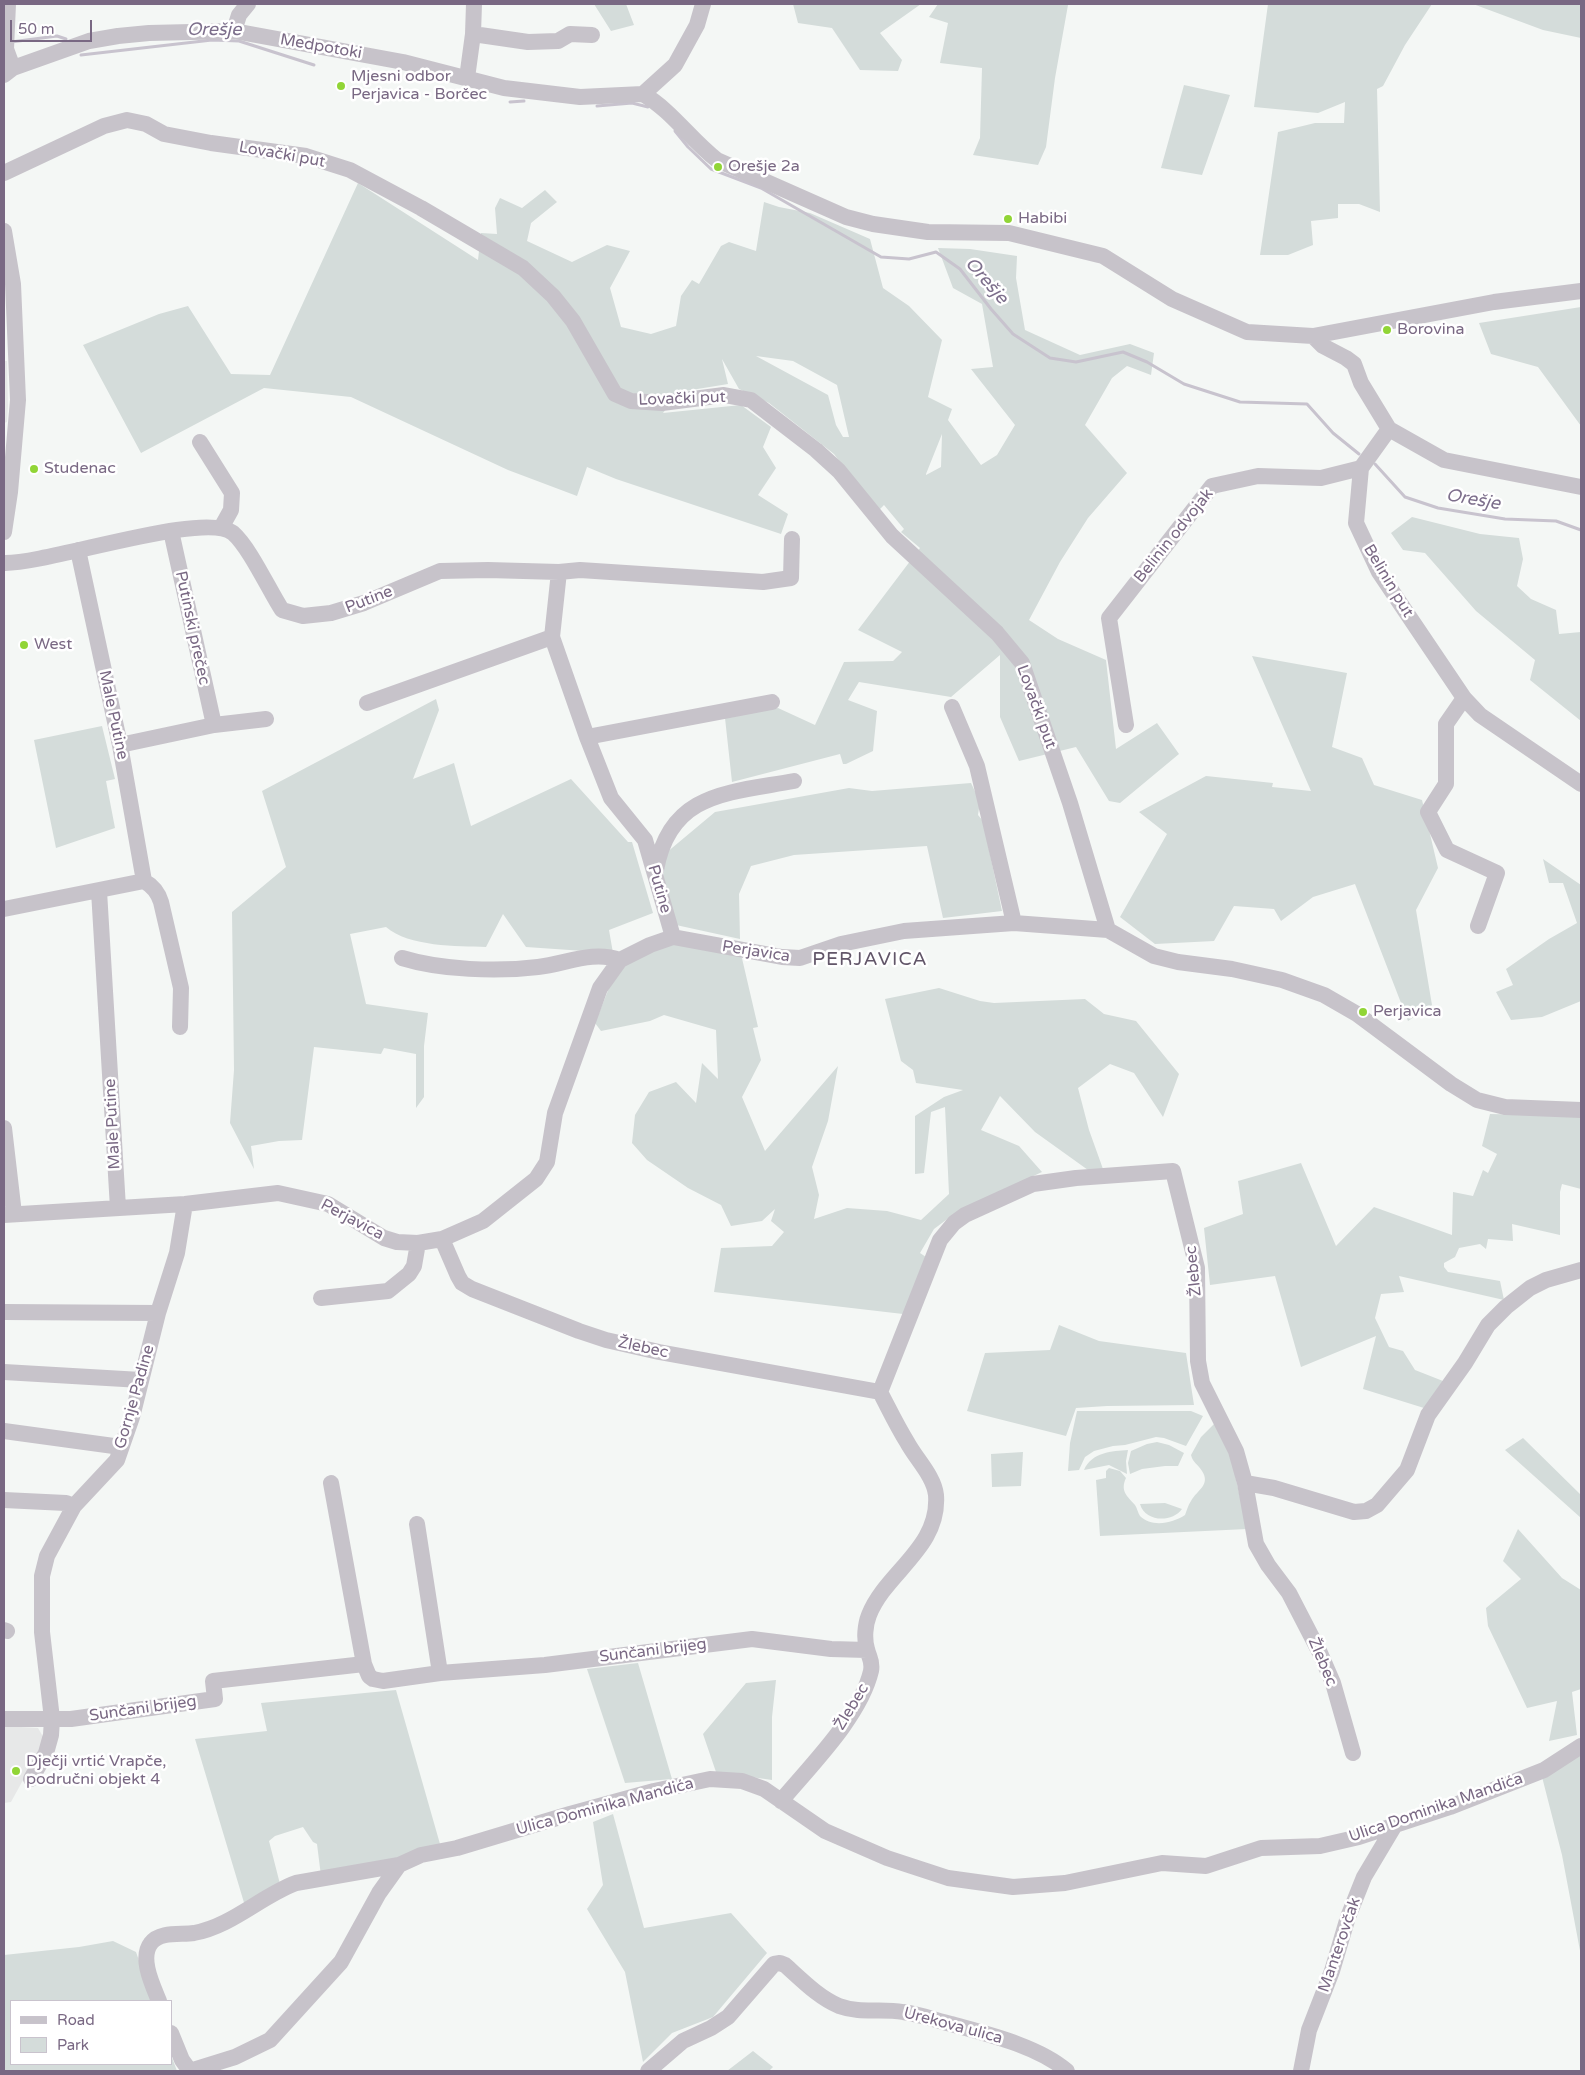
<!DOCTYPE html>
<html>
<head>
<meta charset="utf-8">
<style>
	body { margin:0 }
	#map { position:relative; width:1585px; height:2075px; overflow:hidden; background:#f4f7f5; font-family:"Varela Round",sans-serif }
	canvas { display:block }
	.frame { position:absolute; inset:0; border:5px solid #796883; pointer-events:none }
	.legend { position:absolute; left:10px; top:2000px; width:162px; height:65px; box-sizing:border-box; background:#fff; border:1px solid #c9c3cd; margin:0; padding:6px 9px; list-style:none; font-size:15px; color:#796883 }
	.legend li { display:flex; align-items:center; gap:10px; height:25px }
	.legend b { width:25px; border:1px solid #c9c3cd }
	.scale { position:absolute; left:10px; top:20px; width:82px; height:22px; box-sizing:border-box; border:2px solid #796883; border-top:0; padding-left:6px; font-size:15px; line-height:18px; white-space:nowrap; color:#796883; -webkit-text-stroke:4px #fff; paint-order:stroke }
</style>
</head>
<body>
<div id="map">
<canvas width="1585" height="2075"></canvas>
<div class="frame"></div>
<ul class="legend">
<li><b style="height:6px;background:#c7c3ca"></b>Road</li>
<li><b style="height:14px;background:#d4dcda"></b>Park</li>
</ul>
<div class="scale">50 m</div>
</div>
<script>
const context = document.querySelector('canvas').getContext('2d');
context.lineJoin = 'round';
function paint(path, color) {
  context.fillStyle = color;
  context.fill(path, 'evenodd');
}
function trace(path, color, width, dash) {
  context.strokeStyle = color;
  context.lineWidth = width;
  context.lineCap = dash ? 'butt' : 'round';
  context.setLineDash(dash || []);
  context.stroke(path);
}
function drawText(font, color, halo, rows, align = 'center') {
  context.font = font + ' "Varela Round",sans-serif';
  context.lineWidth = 5;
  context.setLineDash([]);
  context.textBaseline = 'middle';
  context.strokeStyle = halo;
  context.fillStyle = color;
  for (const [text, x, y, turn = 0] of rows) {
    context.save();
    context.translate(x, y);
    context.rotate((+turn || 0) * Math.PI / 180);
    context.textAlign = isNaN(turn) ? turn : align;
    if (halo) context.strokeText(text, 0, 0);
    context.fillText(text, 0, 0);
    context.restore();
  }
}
paint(new Path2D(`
	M 4,361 L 7,361 L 8,406 L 7,422 L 4,423 Z
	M 4,1726 L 38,1728 L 45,1740 L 11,1802 L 4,1803 Z`), '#e7e8e8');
paint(new Path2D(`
	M 594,4 L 626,4 L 634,25 L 611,31 Z
	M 793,4 L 921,4 L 880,33 L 902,60 L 898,71 L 860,70 L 832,28 L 798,23 Z
	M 938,4 L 1065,4 L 1068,5 L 1055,78 L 1046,147 L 1038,165 L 973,155 L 980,138 L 982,68 L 940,63 L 948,23 L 929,17 Z
	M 1268,4 L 1432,4 L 1405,45 L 1383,86 L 1377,89 L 1380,212 L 1359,204 L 1338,204 L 1338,218 L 1311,221 L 1313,245 L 1288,255 L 1260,255 L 1278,132 L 1315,123 L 1344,123 L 1345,102 L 1318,113 L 1254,107 Z
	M 1473,4 L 1581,4 L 1581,38 L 1543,30 Z
	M 1184,85 L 1230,95 L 1202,175 L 1161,168 Z
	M 358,183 L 478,260 L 481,233 L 497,234 L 495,208 L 500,198 L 522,208 L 545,190 L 557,202 L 531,223 L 527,241 L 572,262 L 607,245 L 630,251 L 610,288 L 621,327 L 651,334 L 676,326 L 681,296 L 692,280 L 699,284 L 721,246 L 729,242 L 756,251 L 764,202 L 779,207 L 810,213 L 870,239 L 883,288 L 909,306 L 942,340 L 928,397 L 952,409 L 948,420 L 981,465 L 997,455 L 1015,425 L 971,369 L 993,367 L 982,304 L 953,288 L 938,248 L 970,249 L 1017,256 L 1016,278 L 1025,330 L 1080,355 L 1130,344 L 1154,353 L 1151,375 L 1127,366 L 1112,378 L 1085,425 L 1127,473 L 1088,518 L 1060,562 L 1029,620 L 1058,639 L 1106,660 L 1116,749 L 1157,723 L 1179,754 L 1120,803 L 1109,801 L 1076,747 L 1019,761 L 1000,717 L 1000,655 L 951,697 L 859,682 L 848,700 L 877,711 L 873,751 L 846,764 L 843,764 L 840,754 L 732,782 L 725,718 L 778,708 L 815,725 L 844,662 L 893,661 L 902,652 L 858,630 L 920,548 L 901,532 L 904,529 L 884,505 L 877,512 L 834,454 L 769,403 L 739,389 L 722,359 L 728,384 L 679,392 L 663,413 L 741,405 L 771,427 L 763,447 L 776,468 L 758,495 L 788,514 L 781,534 L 616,479 L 587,467 L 577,496 L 508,470 L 351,397 L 264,388 L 141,453 L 83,345 L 159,314 L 188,306 L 231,374 L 270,375 ZM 756,356 L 793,361 L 837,385 L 849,437 L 843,437 L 836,425 L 828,395 ZM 942,434 L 941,467 L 926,475 L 926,474 Z
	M 1581,307 L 1581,426 L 1538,367 L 1491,354 L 1479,323 Z
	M 1412,517 L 1480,534 L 1519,538 L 1523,559 L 1517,586 L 1531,599 L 1556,610 L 1559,634 L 1581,632 L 1581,721 L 1530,680 L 1535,660 L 1476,611 L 1425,553 L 1403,550 L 1391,533 Z
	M 1252,656 L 1347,673 L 1332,747 L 1362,758 L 1374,785 L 1422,800 L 1438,868 L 1416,910 L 1432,1005 L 1408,1021 L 1355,884 L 1313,897 L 1281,921 L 1274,909 L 1234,906 L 1214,941 L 1155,944 L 1120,917 L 1167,834 L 1139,812 L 1206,776 L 1273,783 L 1272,787 L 1311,791 Z
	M 436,699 L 439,710 L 413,779 L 454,763 L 471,826 L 571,779 L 628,842 L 632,842 L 653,913 L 609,930 L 613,953 L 526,947 L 503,914 L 486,947 C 457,946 409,947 386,927 L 350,934 L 366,1004 L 428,1013 L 424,1046 L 424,1097 L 416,1108 L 416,1054 L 384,1048 L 381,1054 L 314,1047 L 302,1140 L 279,1141 L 251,1146 L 254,1169 L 230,1123 L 234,1070 L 232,912 L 286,867 L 262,791 Z
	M 102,726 L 115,779 L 106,781 L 115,828 L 56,848 L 34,740 Z
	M 971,783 L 980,802 L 978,815 L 983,821 L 1002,911 L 943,918 L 927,846 L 794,855 L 751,866 L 739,894 L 740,939 L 676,925 L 662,884 L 666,853 L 715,812 L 849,788 L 872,791 Z
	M 1543,859 L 1581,885 L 1581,1001 L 1542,1017 L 1511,1020 L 1496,992 L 1513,985 L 1506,969 L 1549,939 L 1577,923 L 1563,883 L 1549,883 Z
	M 671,943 L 741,954 L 758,1027 L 753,1028 L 761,1060 L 742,1097 L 765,1151 L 838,1066 L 828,1121 L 812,1167 L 819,1195 L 814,1219 L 847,1208 L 887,1211 L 921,1220 L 949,1194 L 945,1107 L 931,1112 L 924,1173 L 915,1174 L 915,1116 L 944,1097 L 963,1090 L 916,1083 L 913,1070 L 901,1061 L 885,999 L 939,988 L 980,1001 L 994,1003 L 1085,999 L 1104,1014 L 1136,1021 L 1179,1074 L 1163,1117 L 1134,1073 L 1110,1064 L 1078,1088 L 1089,1130 L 1103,1169 L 1088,1170 L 1035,1132 L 1000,1096 L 981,1130 L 1019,1146 L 1042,1172 L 958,1211 L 934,1229 L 920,1253 L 926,1257 L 903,1314 L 714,1292 L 721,1248 L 772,1246 L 784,1232 L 771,1221 L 775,1209 L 762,1221 L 731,1226 L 721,1205 L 688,1188 L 647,1160 L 632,1143 L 635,1115 L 649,1092 L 676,1082 L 696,1103 L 702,1063 L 718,1079 L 716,1030 L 664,1015 L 650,1021 L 601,1031 L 595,1023 L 611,983 L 623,963 Z
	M 1490,1114 L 1581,1116 L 1581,1189 L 1562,1184 L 1560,1192 L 1560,1235 L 1512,1224 L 1513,1241 L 1488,1239 L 1486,1249 L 1480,1244 L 1459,1248 L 1455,1257 L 1444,1263 L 1444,1267 L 1448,1272 L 1500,1281 L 1504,1300 L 1399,1276 L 1404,1292 L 1381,1294 L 1375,1318 L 1389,1347 L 1403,1351 L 1415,1370 L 1443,1381 L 1424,1408 L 1363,1389 L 1376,1336 L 1301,1367 L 1275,1276 L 1210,1285 L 1204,1228 L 1243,1214 L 1238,1181 L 1301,1163 L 1336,1246 L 1374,1207 L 1452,1235 L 1453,1192 L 1473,1196 L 1483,1170 L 1488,1173 L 1497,1154 L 1482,1146 Z
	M 1059,1325 L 1099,1341 L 1186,1353 L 1194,1405 L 1107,1406 L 1076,1408 L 1066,1436 L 967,1411 L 985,1353 L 1050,1350 Z
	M 1077,1411 L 1191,1411 L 1203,1416 L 1186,1446 L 1164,1438 L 1156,1437 L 1125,1445 L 1113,1446 L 1094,1451 L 1085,1457 L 1079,1470 L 1068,1471 L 1070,1443 Z
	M 1215,1423 L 1230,1452 L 1247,1529 L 1100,1536 L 1096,1480 L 1106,1478 L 1106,1471 L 1109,1468 L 1120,1471 L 1126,1478 C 1120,1491 1127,1496 1135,1505 C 1137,1508 1138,1513 1140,1516 C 1152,1528 1173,1523 1185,1515 C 1187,1510 1188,1505 1191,1501 C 1197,1490 1211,1485 1202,1471 C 1198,1464 1193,1463 1191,1455 L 1201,1437 Z
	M 1523,1438 L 1581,1495 L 1581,1518 L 1505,1450 Z
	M 1157,1442 L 1169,1445 L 1184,1453 L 1178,1466 L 1165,1466 L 1142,1469 L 1130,1474 L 1128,1463 L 1131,1451 L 1147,1444 Z
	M 1128,1450 L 1126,1461 L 1127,1474 L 1109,1465 L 1084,1470 C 1092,1452 1112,1451 1128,1450 Z
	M 1023,1452 L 1021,1486 L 992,1487 L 991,1454 Z
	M 1165,1503 L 1182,1509 C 1172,1523 1145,1522 1140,1504 Z
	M 1518,1529 L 1562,1578 L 1581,1590 L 1581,1689 L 1572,1692 L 1577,1735 L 1549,1741 L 1557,1701 L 1527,1708 L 1488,1626 L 1486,1608 L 1521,1579 L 1503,1561 Z
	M 638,1663 L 672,1779 L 625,1783 L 587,1669 Z
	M 776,1680 L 772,1717 L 772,1780 L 716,1772 L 703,1734 L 746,1683 Z
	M 396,1690 L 440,1844 L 384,1864 L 321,1876 L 317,1844 L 313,1842 L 303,1827 L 275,1836 L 269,1841 L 280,1884 L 245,1906 L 195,1739 L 267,1731 L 261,1703 Z
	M 1581,1754 L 1581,1956 L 1562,1855 L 1540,1769 Z
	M 613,1814 L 644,1928 L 731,1913 L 767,1953 L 713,2017 L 672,2033 L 643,2062 L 625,1972 L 587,1909 L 603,1885 L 593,1822 Z
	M 113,1941 L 136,1952 L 153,2001 L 11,2001 L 11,2064 L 171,2064 L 171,2055 L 177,2071 L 4,2071 L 4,1955 L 79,1947 Z
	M 753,2051 L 773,2067 L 769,2071 L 727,2071 Z`), '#d4dcda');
trace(new Path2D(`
	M 11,42 L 57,36 L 66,39
	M 81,55 L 212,40 L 239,41 L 314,65
	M 421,78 L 435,79
	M 510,102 L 524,101
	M 597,106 L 632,103 L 648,107
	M 675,131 L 688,147 L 711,169 L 761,188 L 881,257 L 909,259 L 936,252 L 960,269 L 991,309 L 1013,334 L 1050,358 L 1076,362 L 1123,352 L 1147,362 L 1184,384 L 1240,402 L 1307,404 L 1333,433 L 1359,454
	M 1375,464 L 1405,497 L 1438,508 L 1505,519 L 1556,521 L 1581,530`), '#c8c3ce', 3);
trace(new Path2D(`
	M 8,4 L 6,49 L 13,68
	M 234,31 L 239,15 L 248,4
	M 473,34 L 474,4
	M 4,75 L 13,68 L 89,41 L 118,36 L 149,33 L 234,31 L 403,62 L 504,88 L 580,97 L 643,94
	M 467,78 L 473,34 L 528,42 L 558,41 L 570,34 L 592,35
	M 643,94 C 672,111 690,139 717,160 L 846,217 L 873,224 L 928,232 L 1009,233 L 1103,256 L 1172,299 L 1247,332 L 1313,336 L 1494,302 L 1581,291
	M 643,94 L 675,65 L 697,25 L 703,4
	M 4,173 L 104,126 L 127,120 L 146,124 L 164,134 L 211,143 L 306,156 L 350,170 L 421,208 L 523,268 L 553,296 L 573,321 L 615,394 L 631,401 L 662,403 L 724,395 L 751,400 L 816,450 L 839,471 L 892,536 L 997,633 L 1022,663 L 1070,803 L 1108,930
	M 4,231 L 13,284 L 18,400 L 10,492 L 4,532
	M 1313,336 L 1323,346 L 1346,358 L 1354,364 L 1361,383 L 1389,429 L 1444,460 L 1581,487
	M 1389,429 L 1361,468 L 1356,523 L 1379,572 L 1464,698 L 1480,715 L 1581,784
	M 200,442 L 232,493 L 231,510 L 221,528
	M 171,531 L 214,725
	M 4,563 C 48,564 205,510 233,533 C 250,548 269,590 282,610 L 303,616 L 331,613 L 364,603 L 440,571 L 488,570 L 559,572 L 580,570 L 763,582 L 791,578 L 792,539
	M 559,572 L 552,637 L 587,737 L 611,798 L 645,840 L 673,937
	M 1464,698 L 1446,724 L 1446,784 L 1428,812 L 1447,850 L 1497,873 L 1478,926
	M 367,703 L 552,637
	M 952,707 L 977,766 L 1014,923
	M 1126,725 L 1109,618 L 1212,486 L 1258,476 L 1321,478 L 1361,468
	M 587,737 L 772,702
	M 120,745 L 214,725 L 266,719
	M 656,870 C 670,792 729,793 794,781
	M 144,881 C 153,886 158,892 161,902 L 181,988 L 180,1027
	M 99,891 L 118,1208
	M 4,909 L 144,881 L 120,745 L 78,550
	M 402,958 C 441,970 497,972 538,967 C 566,964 592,950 620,960
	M 4,1128 L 14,1214
	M 4,1215 L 185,1204 L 278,1193 L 328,1204 L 384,1238 L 397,1242 L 418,1243 L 442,1239 L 483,1221 L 536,1179 L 547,1162 L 555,1113 L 600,988 L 620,960 L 650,945 L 673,937 L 782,957 L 800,958 L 841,944 L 904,931 L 1014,923 L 1108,930 L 1154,956 L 1178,962 L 1232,969 L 1282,980 L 1324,995 L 1357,1014 L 1451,1084 L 1477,1100 L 1505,1107 L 1581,1110
	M 442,1239 L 458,1276 L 462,1283 L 472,1289 L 579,1331 L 606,1340 L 659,1352 L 880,1392
	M 321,1298 L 388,1291 L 409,1274 L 414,1266 L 418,1243
	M 4,1312 L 158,1313
	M 4,1372 L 141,1380
	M 4,1431 L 121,1447
	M 331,1483 L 364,1664
	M 1245,1483 L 1274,1488 L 1354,1512 L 1366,1511 L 1377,1505 L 1407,1470 L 1428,1415 L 1465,1363 L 1488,1325 L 1506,1307 L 1530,1288 L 1546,1280 L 1581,1270
	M 4,1500 L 66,1503 L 74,1506
	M 417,1524 L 440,1673
	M 4,1630 L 7,1631
	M 4,1719 L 71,1719 L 215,1699 L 213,1681 L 364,1664 L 369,1676 L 373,1679 L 383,1681 L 440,1673 L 545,1665 L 752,1639 L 831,1649 L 867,1650
	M 31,1779 L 46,1753 L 51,1735 L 52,1719 L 42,1632 L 42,1576 L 47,1556 L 74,1506 L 117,1460 L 132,1417 L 158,1313 L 177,1253 L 185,1204
	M 781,1801 C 811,1765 860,1717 871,1671 C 873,1661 869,1658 867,1649 C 864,1639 865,1625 869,1615 C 886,1572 940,1548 936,1495 C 934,1476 916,1459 907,1442 C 897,1426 889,1409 880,1392 L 940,1240 L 954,1223 L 965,1215 L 1033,1184 L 1076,1178 L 1173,1171 L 1197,1268 L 1198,1361 L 1202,1383 L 1236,1451 L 1245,1483 L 1256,1544 L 1268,1565 L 1289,1593 L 1320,1653 L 1333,1683 L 1353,1753
	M 159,2001 C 153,1986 139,1958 151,1943 C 160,1931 181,1935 194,1933 C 232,1926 261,1896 296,1883 L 399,1865
	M 171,2033 L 182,2060 L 190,2071
	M 190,2071 L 235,2057 L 270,2040 L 341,1962 L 379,1893 L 399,1865 L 421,1855 L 457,1848 L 570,1814 L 654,1791 L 710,1779 L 742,1781 L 764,1789 L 825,1831 L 887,1858 L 948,1878 L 1013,1887 L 1065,1883 L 1162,1863 L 1206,1866 L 1261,1848 L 1320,1846 L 1359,1837 L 1450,1807 L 1544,1770 L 1581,1746
	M 648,2071 L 683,2041 L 711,2028 L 728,2017 L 774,1964 L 780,1963 L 785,1965 C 802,1980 818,1997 839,2006 C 861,2014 881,2008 903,2012 C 919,2014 935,2020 951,2024 C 987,2034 1038,2046 1067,2071
	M 1301,2071 L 1309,2030 L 1332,1971 L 1348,1917 L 1364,1877 L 1395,1825`), '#c7c3ca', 16);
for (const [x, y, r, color] of [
	[341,86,5,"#91d536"],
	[718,167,5,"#91d536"],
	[1008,219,5,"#91d536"],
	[1387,330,5,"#91d536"],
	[34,469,5,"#91d536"],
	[24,645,5,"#91d536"],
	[1363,1012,5,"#91d536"],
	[16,1771,5,"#91d536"]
]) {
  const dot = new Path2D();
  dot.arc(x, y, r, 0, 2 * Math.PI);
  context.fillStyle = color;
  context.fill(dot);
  trace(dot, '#fff', 2);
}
drawText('16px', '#796883', '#fff', [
	["Medpotoki",321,47,10],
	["Lovački put",282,155,10],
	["Lovački put",682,399,-2],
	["Belinin odvojak",1174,536,-51],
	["Belinin put",1388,581,59],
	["Putine",369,600,-21],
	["Putinski prečec",192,628,78],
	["Lovački put",1036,707,70],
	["Male Putine",113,715,78],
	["Putine",659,889,74],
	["Perjavica",756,952,9],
	["Male Putine",113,1124,-93],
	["Perjavica",352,1220,28],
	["Žlebec",1194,1271,-96],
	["Žlebec",643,1348,12],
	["Gornje Padine",135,1397,-74],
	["Sunčani brijeg",653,1651,-7],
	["Žlebec",1322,1662,67],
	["Žlebec",852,1707,-59],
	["Sunčani brijeg",143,1709,-8],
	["Ulica Dominika Mandića",605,1807,-15],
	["Ulica Dominika Mandića",1436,1808,-19],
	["Manterovčak",1340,1945,-71],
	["Urekova ulica",953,2026,15]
]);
drawText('16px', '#796883', '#fff', [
	["Mjesni odbor",351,77],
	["Perjavica - Borčec",351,95],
	["Orešje 2a",728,167],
	["Habibi",1018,219],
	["Borovina",1397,330],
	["Studenac",44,469],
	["West",34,645],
	["Perjavica",1373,1012],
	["Dječji vrtić Vrapče,",26,1762],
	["područni objekt 4",26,1780]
], 'left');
drawText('italic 18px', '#7d6f8c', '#fff', [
	["Orešje",214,30],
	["Orešje",986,281,49],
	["Orešje",1473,500,10]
]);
context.letterSpacing = '1px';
drawText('19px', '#625669', '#fff', [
	["PERJAVICA",870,960]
]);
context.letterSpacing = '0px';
</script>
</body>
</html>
